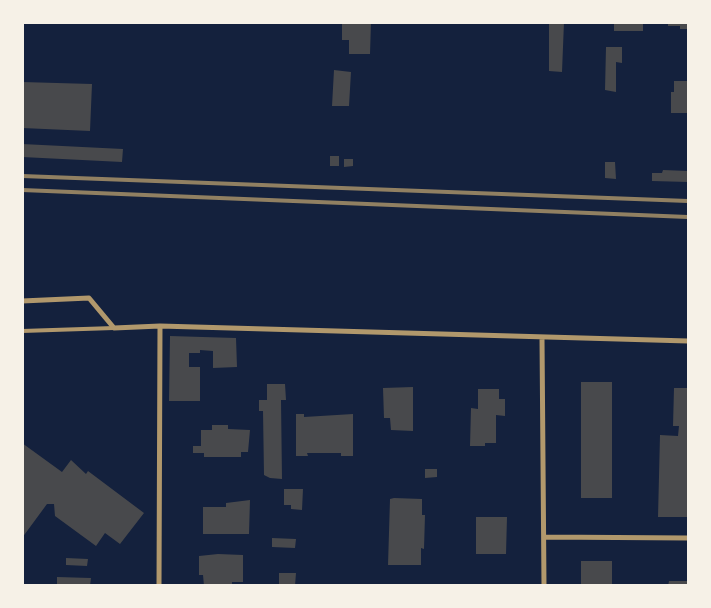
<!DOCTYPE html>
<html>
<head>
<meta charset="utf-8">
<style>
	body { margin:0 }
	#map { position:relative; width:711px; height:608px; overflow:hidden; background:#14213d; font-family:Inter,sans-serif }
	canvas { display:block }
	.frame { position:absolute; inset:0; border:24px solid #f6f1e7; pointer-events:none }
</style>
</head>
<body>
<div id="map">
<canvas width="711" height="608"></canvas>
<div class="frame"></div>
</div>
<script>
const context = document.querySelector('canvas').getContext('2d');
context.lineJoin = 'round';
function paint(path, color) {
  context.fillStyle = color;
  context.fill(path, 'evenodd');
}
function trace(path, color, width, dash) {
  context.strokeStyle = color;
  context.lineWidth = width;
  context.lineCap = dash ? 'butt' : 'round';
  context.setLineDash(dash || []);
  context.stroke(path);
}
paint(new Path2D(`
	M 342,22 L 371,22 L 370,54 L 349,54 L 349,40 L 342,40 Z
	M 549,22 L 564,22 L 562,72 L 549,71 Z
	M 614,22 L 643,22 L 643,31 L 614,31 Z
	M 668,22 L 688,22 L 688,29 L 680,29 L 680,26 L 668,26 Z
	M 606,47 L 622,47 L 622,63 L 616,62 L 616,92 L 605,90 Z
	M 334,70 L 351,72 L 349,106 L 332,106 Z
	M 674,81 L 688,81 L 688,113 L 671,113 L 671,92 L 674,92 Z
	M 22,82 L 92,84 L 90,131 L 22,128 Z
	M 22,144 L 123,149 L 122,162 L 22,157 Z
	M 330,156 L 339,156 L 339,166 L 330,166 Z
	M 344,159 L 353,159 L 353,166 L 344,167 Z
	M 605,162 L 615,162 L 616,179 L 605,178 Z
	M 663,170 L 688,171 L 688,182 L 652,181 L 652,173 L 662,173 Z
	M 170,336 L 236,338 L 237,367 L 213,368 L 213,351 L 200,350 L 200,353 L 189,353 L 189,367 L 200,367 L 200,401 L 169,401 Z
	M 581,382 L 612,382 L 612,498 L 581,498 Z
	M 267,384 L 285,384 L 286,400 L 281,400 L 282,479 L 270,478 L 264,475 L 263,411 L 259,411 L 259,400 L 267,400 Z
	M 413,387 L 413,431 L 391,430 L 390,418 L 384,418 L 383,388 Z
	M 674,388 L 688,388 L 687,517 L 658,517 L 660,435 L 678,436 L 679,426 L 673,426 Z
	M 478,389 L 499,389 L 499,399 L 505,399 L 505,416 L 496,415 L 496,443 L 485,443 L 485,446 L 470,446 L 471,408 L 478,409 Z
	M 296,414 L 304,414 L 304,417 L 353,414 L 353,456 L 341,456 L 341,453 L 307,453 L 308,456 L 296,456 Z
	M 212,425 L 228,425 L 228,429 L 250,430 L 248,452 L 241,452 L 241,457 L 204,457 L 204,453 L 193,453 L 193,446 L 201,446 L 201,430 L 212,430 Z
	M 22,443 L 62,472 L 71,460 L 86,474 L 88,471 L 144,513 L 120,544 L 105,533 L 96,546 L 55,516 L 54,504 L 47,504 L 22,538 Z
	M 425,469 L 437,469 L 437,477 L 425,478 Z
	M 284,489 L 303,489 L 302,510 L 291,509 L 291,505 L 284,505 Z
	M 394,498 L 422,499 L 422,515 L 425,515 L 424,549 L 421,548 L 421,565 L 388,565 L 390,499 Z
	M 250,500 L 249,534 L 203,534 L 203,507 L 226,507 L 226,503 Z
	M 476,517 L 507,517 L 506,554 L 476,554 Z
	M 272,538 L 296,539 L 295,548 L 272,547 Z
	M 218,554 L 243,555 L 243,582 L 232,582 L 232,586 L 204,586 L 203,575 L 199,575 L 199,556 Z
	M 66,558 L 88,559 L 87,566 L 66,565 Z
	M 581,561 L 612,561 L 612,586 L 581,586 Z
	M 279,573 L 296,573 L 295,586 L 279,586 Z
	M 57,577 L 91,578 L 90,586 L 57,586 Z
	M 669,581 L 688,581 L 688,586 L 668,586 Z`), '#48494c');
trace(new Path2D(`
	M 22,331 L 114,328`), '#b1986c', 4);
trace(new Path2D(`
	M 22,301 L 89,298 L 114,328 L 160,326 L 688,341
	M 542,338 L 544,586
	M 544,537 L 688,538
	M 159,586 L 160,326`), '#b1986c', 5);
trace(new Path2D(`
	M 22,176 L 688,201
	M 22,190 L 688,217`), '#918062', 4);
</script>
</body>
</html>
